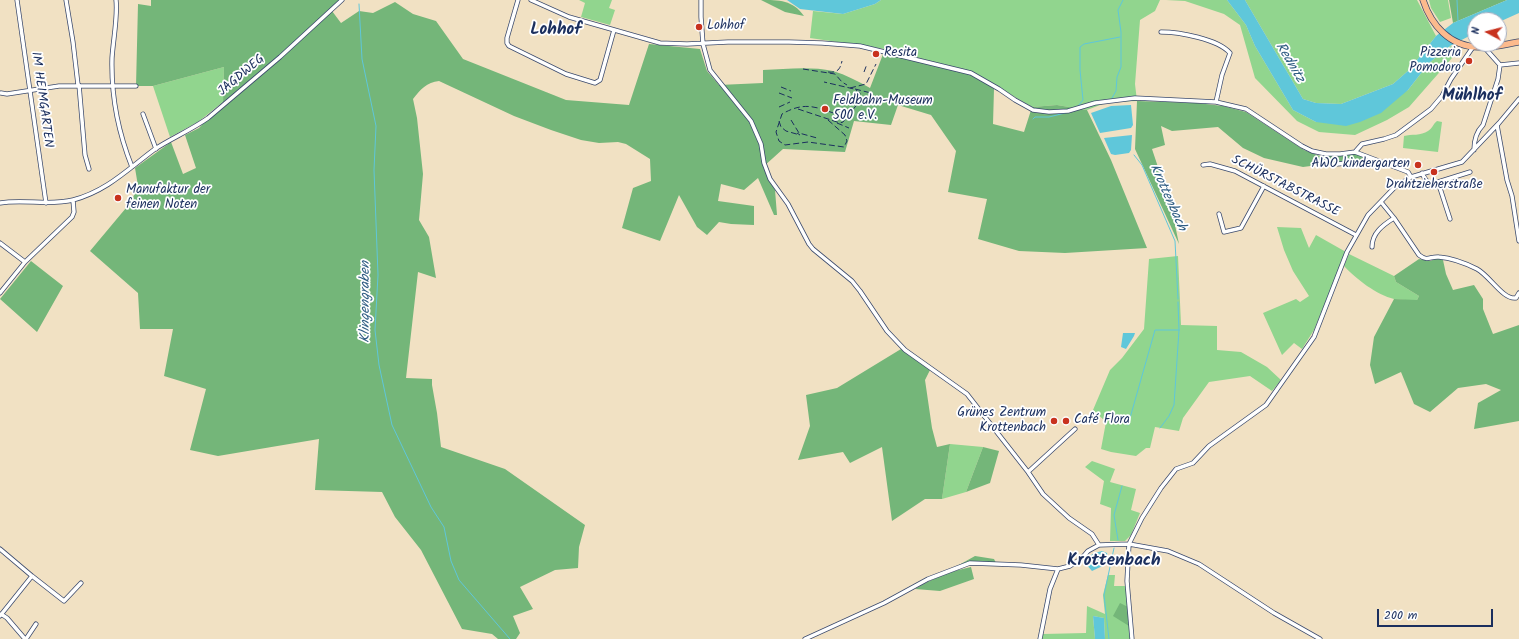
<!DOCTYPE html>
<html>
<head>
<meta charset="utf-8">
<style>
	body { margin:0 }
	#map { position:relative; width:1519px; height:639px; overflow:hidden; background:#f1e1c3; font-family:Kalam,sans-serif }
	canvas { display:block }
	.north { position:absolute; left:1467px; top:12px; width:40px; height:40px; box-sizing:border-box; background:#fff; border:1px solid #a4acbf; border-radius:50%; rotate:277deg; font-size:11px; font-weight:700; line-height:16px; text-align:center; color:#1b2f5e }
	.north::after { content:''; display:block; margin:auto; width:14px; height:18px; background:#c8321e; clip-path:polygon(50% 0,100% 100%,50% 72%,0 100%) }
	.scale { position:absolute; left:1377px; top:609px; width:116px; height:18px; box-sizing:border-box; border:2px solid #1b2f5e; border-top:0; padding-left:5px; font-size:12px; line-height:14px; white-space:nowrap; color:#1b2f5e; -webkit-text-stroke:3px #fff; paint-order:stroke }
</style>
</head>
<body>
<div id="map">
<canvas width="1519" height="639"></canvas>
<div class="north">N</div>
<div class="scale">200 m</div>
</div>
<script>
const context = document.querySelector('canvas').getContext('2d');
context.lineJoin = 'round';
function paint(path, color) {
  context.fillStyle = color;
  context.fill(path, 'evenodd');
}
function trace(path, color, width, dash) {
  context.strokeStyle = color;
  context.lineWidth = width;
  context.lineCap = dash ? 'butt' : 'round';
  context.setLineDash(dash || []);
  context.stroke(path);
}
function drawText(font, color, halo, rows, align = 'center') {
  context.font = font + ' Kalam,sans-serif';
  context.lineWidth = 3.5;
  context.setLineDash([]);
  context.textBaseline = 'middle';
  context.strokeStyle = halo;
  context.fillStyle = color;
  for (const [text, x, y, turn = 0] of rows) {
    context.save();
    context.translate(x, y);
    context.rotate((+turn || 0) * Math.PI / 180);
    context.textAlign = isNaN(turn) ? turn : align;
    if (halo) context.strokeText(text, 0, 0);
    context.fillText(text, 0, 0);
    context.restore();
  }
}
paint(new Path2D(`
	M 579,0 L 612,0 L 609,8 L 615,10 L 610,25 L 581,17 L 585,3 Z
	M 881,0 L 1160,0 L 1155,11 L 1140,20 L 1135,84 L 1137,101 L 1108,102 L 1087,110 L 1057,105 L 1032,107 L 972,72 L 885,49 L 810,38 L 813,11 L 843,14 L 875,4 Z
	M 1166,0 L 1227,0 L 1246,25 L 1255,46 L 1293,110 L 1316,122 L 1408,90 L 1429,63 L 1450,46 L 1459,50 L 1409,107 L 1387,120 L 1355,135 L 1319,132 L 1297,121 L 1255,78 L 1240,25 L 1224,14 L 1185,1 Z
	M 1245,0 L 1417,0 L 1436,36 L 1409,70 L 1393,84 L 1341,104 L 1316,103 L 1303,99 Z
	M 1429,0 L 1448,0 L 1451,18 L 1440,22 L 1431,8 Z
	M 224,67 L 223,102 L 198,122 L 170,137 L 153,86 Z
	M 1437,121 L 1442,122 L 1438,152 L 1403,148 L 1404,136 C 1411,134 1421,136 1428,131 C 1432,129 1433,124 1437,121 Z
	M 1277,227 L 1301,228 L 1309,248 L 1316,235 L 1346,252 L 1314,330 L 1302,349 L 1294,343 L 1282,355 L 1263,313 L 1296,299 L 1300,302 L 1309,296 L 1293,271 L 1284,250 Z
	M 1349,254 L 1394,276 L 1396,282 L 1419,296 L 1417,300 C 1409,300 1401,300 1394,299 C 1377,295 1356,279 1344,266 Z
	M 1178,256 L 1181,325 L 1217,326 L 1217,350 L 1241,352 L 1267,367 L 1281,380 L 1272,391 L 1250,376 L 1209,382 L 1183,418 L 1179,431 L 1155,427 L 1150,448 L 1146,448 L 1136,456 L 1111,452 L 1101,449 L 1106,422 L 1093,410 L 1110,370 L 1122,358 L 1144,329 L 1149,259 Z
	M 950,444 L 983,447 L 966,492 L 942,499 Z
	M 1092,461 L 1115,469 L 1110,482 L 1136,489 L 1131,510 L 1140,513 L 1131,535 L 1125,541 L 1110,541 L 1111,508 L 1100,504 L 1104,481 L 1085,467 Z
	M 1108,575 L 1115,575 L 1114,586 L 1126,586 L 1130,639 L 1105,639 L 1104,618 L 1093,616 L 1095,639 L 1042,639 L 1043,634 L 1086,633 L 1087,606 L 1105,614 L 1103,595 Z`), '#91d58e');
paint(new Path2D(`
	M 151,0 L 341,0 L 332,11 L 341,23 L 359,11 L 373,13 L 395,2 L 413,14 L 436,21 L 463,59 L 566,100 L 629,105 L 649,44 L 700,49 L 707,71 L 719,85 L 763,83 L 763,70 C 786,69 810,66 833,71 C 846,75 858,81 870,88 L 885,49 L 972,72 L 994,89 L 993,124 L 1024,132 L 1032,107 L 1057,105 L 1087,110 L 1111,160 L 1147,248 L 1065,253 L 1019,251 L 978,239 L 987,199 L 948,192 L 956,151 L 931,115 L 898,105 L 891,125 L 854,121 L 845,152 L 783,149 L 763,167 L 775,190 L 777,215 L 774,215 L 758,178 L 744,190 L 721,184 L 718,201 L 754,206 L 754,225 L 731,224 L 719,222 L 707,235 L 697,227 L 679,195 L 660,241 L 622,228 L 633,188 L 651,181 L 650,159 L 626,144 L 618,142 L 599,143 L 581,140 L 551,130 L 514,116 L 439,81 C 427,82 420,90 413,99 L 417,118 L 423,174 L 419,220 L 429,237 L 436,278 L 418,272 L 406,378 L 432,379 L 432,385 L 437,413 L 441,447 L 505,469 L 585,525 L 579,547 L 578,568 L 555,570 L 520,587 L 533,609 L 513,616 L 520,633 L 516,639 L 498,639 L 492,634 L 462,629 L 421,550 L 395,517 L 382,492 L 315,490 L 319,439 L 218,456 L 190,450 L 206,389 L 164,376 L 173,329 L 140,329 L 138,293 L 90,251 L 131,202 L 138,186 L 135,168 L 171,142 L 183,174 L 196,168 L 185,135 L 199,128 L 223,102 L 224,67 L 153,86 L 136,86 L 138,4 L 151,6 Z
	M 761,0 C 779,0 793,0 804,16 L 785,12 Z
	M 1449,0 L 1507,0 L 1453,23 Z
	M 1137,101 L 1197,103 L 1223,106 L 1246,112 L 1304,150 L 1320,156 L 1339,156 L 1355,153 L 1376,161 L 1375,163 L 1356,160 L 1303,167 L 1264,158 L 1243,148 L 1218,127 L 1172,131 L 1161,126 L 1165,145 L 1152,149 L 1171,206 L 1179,244 L 1135,149 Z
	M 1438,258 L 1443,260 L 1446,274 L 1453,290 L 1474,285 L 1483,299 L 1483,309 L 1493,334 L 1519,325 L 1519,421 L 1474,429 L 1478,403 L 1501,390 L 1486,384 L 1458,388 L 1430,412 L 1414,404 L 1401,372 L 1375,384 L 1370,365 L 1374,337 L 1394,299 L 1417,300 L 1419,296 L 1396,282 L 1394,276 L 1419,259 L 1430,261 Z
	M 31,261 L 63,286 L 37,332 L 0,299 Z
	M 901,349 L 930,370 L 925,380 L 932,428 L 937,447 L 950,444 L 942,499 L 925,499 L 892,521 L 882,447 L 850,463 L 843,452 L 798,460 L 810,426 L 806,395 L 837,388 Z
	M 983,447 L 999,451 L 990,483 L 966,492 Z
	M 975,556 L 994,559 L 996,563 L 972,562 L 957,566 Z
	M 971,567 L 974,579 L 940,591 L 915,589 C 933,578 951,571 971,567 Z
	M 1120,603 L 1128,607 L 1129,626 L 1113,616 Z`), '#74b679');
paint(new Path2D(`
	M 787,0 L 881,0 L 875,4 L 843,14 L 800,9 Z
	M 1227,0 L 1245,0 L 1303,99 L 1316,103 L 1341,104 L 1393,84 L 1409,70 L 1436,36 L 1453,23 L 1507,0 L 1519,0 L 1519,13 L 1499,22 L 1499,20 L 1475,20 L 1475,33 L 1450,46 L 1429,63 L 1408,90 L 1381,113 L 1360,122 L 1346,126 L 1316,122 L 1293,110 L 1255,46 L 1246,25 Z
	M 1131,105 L 1133,125 L 1131,128 L 1100,133 L 1091,113 L 1111,106 Z
	M 1132,135 L 1131,150 L 1129,153 L 1115,155 L 1111,154 L 1104,138 Z
	M 1123,333 L 1135,333 L 1134,336 L 1126,349 L 1121,347 Z
	M 1102,551 L 1107,553 L 1109,563 L 1092,571 L 1085,563 C 1088,555 1094,553 1102,551 Z
	M 1093,616 L 1104,618 L 1105,639 L 1095,639 Z`), '#5fc7da');
trace(new Path2D(`
	M 1457,0 L 1458,21
	M 359,4 L 362,59 L 376,126 L 374,170 L 378,275 L 375,330 L 379,365 L 392,425 L 431,507 L 444,527 L 451,561 L 459,580 L 510,639
	M 1112,98 L 1116,91 L 1117,77 L 1121,67 L 1121,32 L 1118,10 L 1123,0
	M 1078,106 L 1083,100 L 1080,70 L 1080,47 L 1084,44 L 1120,37
	M 1033,119 L 1035,117 L 1049,117 L 1065,113
	M 1134,155 L 1142,165 L 1175,241 L 1178,299
	M 1128,425 L 1155,330 L 1179,330
	M 1160,428 L 1169,416 L 1174,405 L 1179,330 L 1178,302
	M 1118,540 L 1114,515 L 1122,486
	M 1109,639 L 1104,595 L 1114,548`), '#5fc7da', 1);
const street = new Path2D(`
	M 17,0 L 46,203
	M 66,0 L 73,42 L 78,85
	M 116,0 C 118,16 113,41 112,58 C 111,96 118,132 132,167
	M 518,0 L 507,38 L 507,43 L 509,46 L 566,74 L 595,83 L 600,80 L 614,30
	M 531,0 L 569,17 L 660,43 L 687,44 L 728,42 L 789,42 L 822,43 L 860,46 L 971,73 L 999,89 L 1015,100 L 1033,110 L 1049,112 L 1068,111 L 1095,103 L 1135,98 L 1216,102 L 1246,109 L 1302,146 L 1312,151 L 1326,154 L 1340,154 L 1355,152 L 1408,172 L 1411,177
	M 701,0 L 701,17 L 703,44 L 710,70 L 751,121 L 761,144 L 764,163 L 770,179 L 788,204 L 809,244 L 813,249 L 852,281 L 860,291 L 887,331 L 905,350 L 967,394 L 1028,472 L 1043,494 L 1069,518 L 1092,534 L 1099,545
	M 1161,32 C 1179,32 1218,39 1230,53 L 1222,75 L 1216,102
	M 1484,47 L 1500,65
	M 1500,65 L 1519,63
	M 79,85 L 85,155 L 89,169
	M 1,93 L 7,94 L 59,86 L 136,86
	M 143,114 L 156,149
	M 1497,125 L 1507,180 L 1512,196 L 1519,241
	M 1474,150 C 1474,141 1477,131 1483,125 L 1498,79 L 1500,65
	M 1355,152 L 1362,144 L 1384,139 L 1396,135 L 1431,109 L 1442,96 L 1451,79 L 1473,47
	M 1337,164 L 1362,162 L 1378,165 L 1383,163
	M 1203,165 L 1210,164 L 1235,171 L 1356,235
	M 1422,173 C 1426,182 1429,185 1438,182 L 1450,219
	M 1438,182 L 1470,172
	M 1381,202 L 1394,218 L 1419,255 C 1428,262 1430,256 1439,257 C 1451,258 1467,264 1477,269 C 1490,276 1503,300 1516,298 L 1519,293
	M 0,203 C 24,199 49,206 73,200 C 107,191 128,169 155,149 C 172,138 191,130 208,118 L 280,57 L 342,0
	M 1219,214 L 1224,232 L 1241,228 L 1264,186
	M 0,243 L 25,262
	M 1372,247 C 1372,233 1383,225 1394,218
	M 0,293 L 25,262 L 72,217 L 74,212 L 73,200
	M 1028,472 L 1075,429
	M 0,549 L 32,576 L 64,601 L 81,583
	M 1,614 L 7,618 L 25,639
	M 0,616 L 32,576
	M 26,639 L 36,624
	M 805,639 L 884,603 L 928,579 L 970,563 L 1021,565 L 1058,569 L 1070,566 L 1082,558 L 1088,551 L 1099,545 L 1129,544 L 1168,551 L 1199,564 L 1274,613 L 1320,639
	M 1040,639 L 1050,589 L 1058,569
	M 1132,639 L 1127,581 L 1129,544 L 1142,518 L 1161,488 L 1176,469 L 1193,463 L 1209,446 L 1266,405 L 1314,337 L 1347,252 L 1368,215 L 1395,187 L 1411,177 L 1462,162 L 1499,123 L 1519,99`);
const primary = new Path2D(`
	M 1423,0 C 1431,25 1450,47 1479,47 C 1492,48 1506,44 1519,42`);
trace(street, '#3b4a6d', 5);
trace(primary, '#3b4a6d', 7);
trace(street, '#fff', 3.5);
trace(primary, '#fcba8d', 5.5);
trace(new Path2D(`
	M 803,69 L 835,74 L 842,82 L 847,85
	M 828,72 C 837,73 840,70 842,61
	M 864,72 L 867,64
	M 781,87 L 791,91
	M 850,88 L 866,84 L 876,64
	M 855,89 L 871,93
	M 779,93 L 792,98
	M 779,107 L 790,102
	M 798,109 L 840,123 L 843,122 L 859,102 L 860,93 L 854,89 L 824,82
	M 791,120 L 799,133 L 817,138
	M 828,120 L 845,135 L 847,141 L 844,147 L 808,142 L 785,145 L 779,141 L 776,132 L 782,114 C 805,101 816,107 839,115
	M 779,121 L 781,127 L 786,131 L 800,135 L 797,133
	M 837,123 L 849,128`), '#1b2f5e', 1, [6, 3]);
for (const [x, y, r, color] of [
	[699,27,4,"#c8321e"],
	[876,54,4,"#c8321e"],
	[1469,61,4,"#c8321e"],
	[825,109,4,"#c8321e"],
	[1418,165,4,"#c8321e"],
	[1434,172,4,"#c8321e"],
	[118,198,4,"#c8321e"],
	[1054,421,4,"#c8321e"],
	[1066,421,4,"#c8321e"]
]) {
  const dot = new Path2D();
  dot.arc(x, y, r, 0, 2 * Math.PI);
  context.fillStyle = color;
  context.fill(dot);
  trace(dot, '#fff', 1.5);
}
drawText('13px', '#1b2f5e', '#fff', [
	["Lohhof",707,27],
	["Resita",884,54],
	["Pizzeria",1461,54,"right"],
	["Pomodoro",1461,69,"right"],
	["Feldbahn-Museum",833,102],
	["500 e.V.",833,117],
	["AWO kindergarten",1410,165,"right"],
	["Drahtzieherstraße",1434,186,"center"],
	["Manufaktur der",126,191],
	["feinen Noten",126,206],
	["Grünes Zentrum",1046,414,"right"],
	["Krottenbach",1046,429,"right"],
	["Café Flora",1074,421]
], 'left');
drawText('13px', '#1b2f5e', '#fff', [
	["JAGDWEG",242,76,-40],
	["IM HEIMGARTEN",41,100,82],
	["SCHÜRSTABSTRASSE",1285,187,27]
]);
drawText('italic 14px', '#2f5d83', '#fff', [
	["Rednitz",1289,63,59],
	["Krottenbach",1167,198,66],
	["Klingengraben",367,302,-90]
]);
drawText('bold 17px', '#1b2f5e', '#fff', [
	["Lohhof",556,31],
	["Mühlhof",1472,97],
	["Krottenbach",1114,562]
]);
</script>
</body>
</html>
